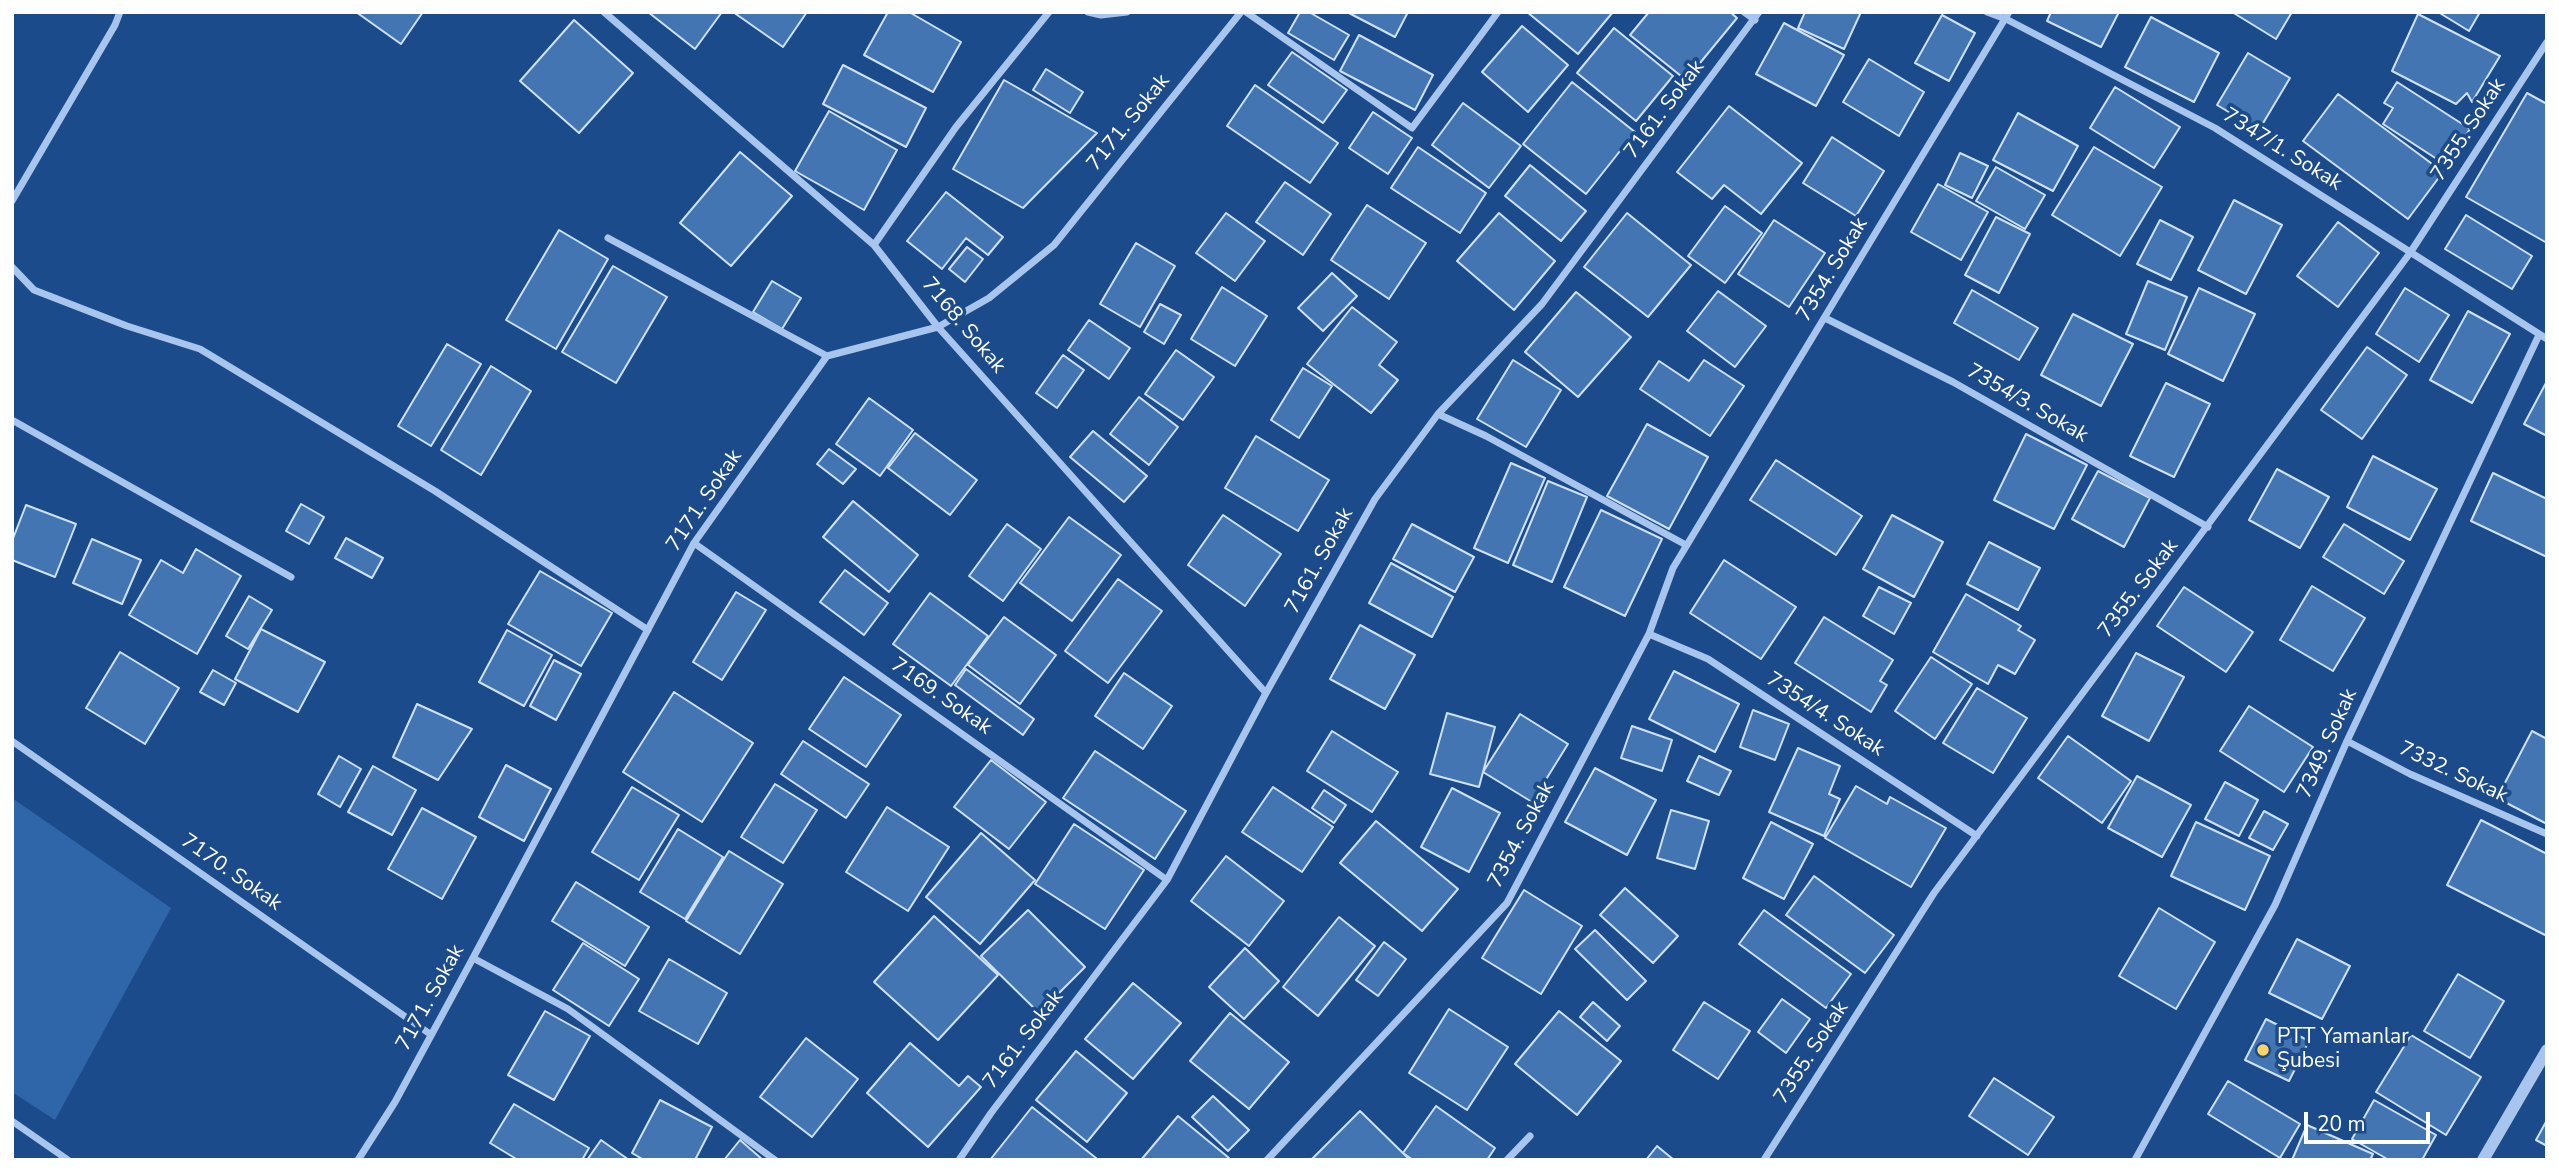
<!DOCTYPE html>
<html>
<head>
<meta charset="utf-8">
<style>
	body { margin:0 }
	#map { position:relative; width:2559px; height:1172px; overflow:hidden; background:#1c4b8b; font-family:"Nunito Sans",sans-serif }
	canvas { display:block }
	.frame { position:absolute; inset:0; border:14px solid #fff; pointer-events:none }
	.scale { position:absolute; left:2304px; top:1112px; width:126px; height:32px; box-sizing:border-box; border:4px solid #fff; border-top:0; padding-left:9px; font-size:21px; line-height:24px; white-space:nowrap; color:#fff; -webkit-text-stroke:5px #1c4b8b; paint-order:stroke }
</style>
</head>
<body>
<div id="map">
<canvas width="2559" height="1172"></canvas>
<div class="frame"></div>
<div class="scale">20 m</div>
</div>
<script>
const context = document.querySelector('canvas').getContext('2d');
context.lineJoin = 'round';
function paint(path, color) {
  context.fillStyle = color;
  context.fill(path, 'evenodd');
}
function trace(path, color, width, dash) {
  context.strokeStyle = color;
  context.lineWidth = width;
  context.lineCap = dash ? 'butt' : 'round';
  context.setLineDash(dash || []);
  context.stroke(path);
}
function drawText(font, color, halo, rows, align = 'center') {
  context.font = font + ' "Nunito Sans",sans-serif';
  context.lineWidth = 7;
  context.setLineDash([]);
  context.textBaseline = 'middle';
  context.strokeStyle = halo;
  context.fillStyle = color;
  for (const [text, x, y, turn = 0] of rows) {
    context.save();
    context.translate(x, y);
    context.rotate((+turn || 0) * Math.PI / 180);
    context.textAlign = isNaN(turn) ? turn : align;
    if (halo) context.strokeText(text, 0, 0);
    context.fillText(text, 0, 0);
    context.restore();
  }
}
paint(new Path2D(`
	M 12,798 L 171,908 L 55,1120 L 12,1092 Z`), '#2f65a9');
const building = new Path2D(`
	M 356,12 L 423,12 L 401,44 Z
	M 648,12 L 722,12 L 695,49 Z
	M 733,12 L 807,12 L 783,47 Z
	M 888,12 L 909,12 L 961,42 L 933,92 L 864,55 Z
	M 1300,12 L 1309,12 L 1349,35 L 1334,60 L 1288,33 Z
	M 1347,12 L 1408,12 L 1395,37 Z
	M 1527,12 L 1613,12 L 1578,54 Z
	M 1649,12 L 1730,12 L 1737,18 L 1686,80 L 1630,35 Z
	M 1805,12 L 1861,12 L 1844,49 L 1798,28 Z
	M 2051,12 L 2119,12 L 2101,47 L 2047,21 Z
	M 2232,12 L 2292,12 L 2276,39 Z
	M 2438,12 L 2480,12 L 2469,31 Z
	M 2418,14 L 2500,56 L 2472,102 L 2467,93 L 2456,104 L 2392,71 Z
	M 1942,15 L 1975,33 L 1949,81 L 1915,63 Z
	M 2151,17 L 2219,53 L 2194,102 L 2125,67 Z
	M 574,20 L 633,73 L 579,133 L 520,81 Z
	M 1784,23 L 1844,55 L 1816,106 L 1756,74 Z
	M 1522,26 L 1568,65 L 1528,112 L 1482,72 Z
	M 1614,28 L 1673,76 L 1636,121 L 1577,73 Z
	M 1359,35 L 1433,75 L 1415,110 L 1340,71 Z
	M 1292,52 L 1347,90 L 1323,123 L 1268,85 Z
	M 2248,53 L 2290,78 L 2259,130 L 2217,105 Z
	M 1869,59 L 1924,92 L 1899,136 L 1843,102 Z
	M 843,65 L 926,108 L 906,147 L 823,104 Z
	M 1046,69 L 1083,92 L 1070,113 L 1033,90 Z
	M 1004,80 L 1097,133 L 1023,208 L 953,169 Z
	M 1572,82 L 1635,132 L 1586,194 L 1523,144 Z
	M 2397,82 L 2470,129 L 2446,165 L 2383,124 L 2393,108 L 2384,103 Z
	M 1255,85 L 1338,143 L 1310,183 L 1227,126 Z
	M 2115,87 L 2180,127 L 2154,168 L 2090,128 Z
	M 2527,93 L 2547,104 L 2547,243 L 2466,197 Z
	M 2338,94 L 2443,172 L 2408,219 L 2303,141 Z
	M 1463,103 L 1521,146 L 1489,188 L 1432,145 Z
	M 1729,106 L 1802,163 L 1761,214 L 1724,185 L 1712,199 L 1677,172 Z
	M 829,111 L 897,150 L 864,210 L 795,171 Z
	M 1373,112 L 1412,138 L 1388,174 L 1349,148 Z
	M 2018,113 L 2078,146 L 2053,191 L 1993,160 Z
	M 1832,137 L 1884,171 L 1856,216 L 1803,183 Z
	M 1418,147 L 1486,193 L 1460,233 L 1391,188 Z
	M 2094,147 L 2162,187 L 2120,256 L 2052,215 Z
	M 740,152 L 792,196 L 731,266 L 680,223 Z
	M 1960,153 L 1988,166 L 1972,198 L 1945,185 Z
	M 1530,165 L 1586,211 L 1561,241 L 1505,196 Z
	M 1996,167 L 2045,195 L 2025,229 L 1976,201 Z
	M 1285,182 L 1331,214 L 1303,255 L 1256,222 Z
	M 1938,184 L 1988,212 L 1961,260 L 1911,232 Z
	M 946,192 L 1003,237 L 988,255 L 966,238 L 942,269 L 907,241 Z
	M 2234,200 L 2282,225 L 2246,294 L 2198,270 Z
	M 1367,205 L 1426,243 L 1389,299 L 1331,260 Z
	M 1725,206 L 1762,233 L 1725,283 L 1688,256 Z
	M 1226,213 L 1265,241 L 1235,281 L 1196,253 Z
	M 1499,213 L 1555,261 L 1514,310 L 1457,261 Z
	M 1627,213 L 1691,265 L 1648,317 L 1584,267 Z
	M 2466,215 L 2532,256 L 2512,289 L 2445,249 Z
	M 1996,217 L 2030,234 L 1999,293 L 1965,275 Z
	M 1774,220 L 1825,253 L 1789,307 L 1738,274 Z
	M 2160,220 L 2193,237 L 2171,280 L 2137,264 Z
	M 2338,222 L 2379,253 L 2338,307 L 2297,276 Z
	M 559,230 L 608,259 L 556,349 L 506,320 Z
	M 1136,243 L 1175,266 L 1140,327 L 1100,304 Z
	M 967,247 L 983,259 L 965,282 L 949,269 Z
	M 613,266 L 667,297 L 616,383 L 562,352 Z
	M 1332,273 L 1357,296 L 1323,331 L 1298,308 Z
	M 772,281 L 801,298 L 782,329 L 753,312 Z
	M 2148,281 L 2187,297 L 2165,350 L 2126,334 Z
	M 1222,287 L 1267,316 L 1235,366 L 1191,339 Z
	M 2199,288 L 2255,314 L 2223,381 L 2168,354 Z
	M 2405,288 L 2449,315 L 2419,362 L 2376,334 Z
	M 1972,290 L 2038,328 L 2019,360 L 1954,323 Z
	M 1718,291 L 1766,326 L 1735,367 L 1687,331 Z
	M 1576,292 L 1631,337 L 1578,397 L 1525,352 Z
	M 1160,304 L 1181,315 L 1164,344 L 1144,332 Z
	M 1352,307 L 1397,342 L 1379,365 L 1398,380 L 1371,413 L 1307,364 Z
	M 2468,311 L 2510,334 L 2472,403 L 2430,380 Z
	M 2073,314 L 2133,344 L 2101,406 L 2041,375 Z
	M 1089,320 L 1130,348 L 1109,379 L 1068,350 Z
	M 447,344 L 481,364 L 431,446 L 398,426 Z
	M 2367,347 L 2407,375 L 2362,439 L 2321,410 Z
	M 1176,350 L 1214,377 L 1183,420 L 1145,394 Z
	M 1063,355 L 1084,370 L 1057,408 L 1036,393 Z
	M 1513,360 L 1561,390 L 1526,447 L 1477,419 Z
	M 1704,360 L 1744,386 L 1710,436 L 1640,389 L 1659,361 L 1689,381 Z
	M 491,366 L 531,391 L 481,475 L 441,450 Z
	M 1303,368 L 1332,386 L 1299,438 L 1271,420 Z
	M 2547,381 L 2547,436 L 2524,424 Z
	M 2166,383 L 2210,404 L 2174,477 L 2130,456 Z
	M 1139,397 L 1178,427 L 1149,465 L 1110,434 Z
	M 869,398 L 913,430 L 880,476 L 836,444 Z
	M 1647,424 L 1708,457 L 1669,529 L 1607,496 Z
	M 1093,431 L 1147,476 L 1124,502 L 1070,457 Z
	M 915,433 L 977,480 L 950,515 L 888,468 Z
	M 2026,434 L 2087,465 L 2054,529 L 1994,500 Z
	M 1256,436 L 1329,480 L 1298,531 L 1225,488 Z
	M 829,449 L 856,469 L 843,484 L 817,464 Z
	M 2373,456 L 2437,489 L 2410,540 L 2347,507 Z
	M 1776,460 L 1862,516 L 1836,555 L 1750,500 Z
	M 1511,463 L 1545,478 L 1508,563 L 1474,548 Z
	M 2277,469 L 2329,497 L 2300,548 L 2249,520 Z
	M 2098,471 L 2150,498 L 2124,547 L 2072,519 Z
	M 2493,473 L 2547,499 L 2547,557 L 2471,521 Z
	M 1548,481 L 1587,497 L 1552,582 L 1513,565 Z
	M 853,501 L 918,555 L 889,592 L 823,537 Z
	M 301,504 L 324,517 L 309,544 L 286,531 Z
	M 26,505 L 76,524 L 55,577 L 12,560 L 12,541 Z
	M 1601,510 L 1662,539 L 1625,616 L 1564,587 Z
	M 1223,515 L 1281,554 L 1245,606 L 1188,565 Z
	M 1892,515 L 1943,542 L 1914,597 L 1863,569 Z
	M 1069,517 L 1121,555 L 1072,621 L 1020,583 Z
	M 1007,524 L 1041,549 L 1003,601 L 969,576 Z
	M 1412,524 L 1474,557 L 1455,592 L 1393,559 Z
	M 2344,524 L 2404,561 L 2384,594 L 2323,557 Z
	M 346,538 L 383,558 L 372,578 L 335,558 Z
	M 92,539 L 141,560 L 122,604 L 73,583 Z
	M 1989,542 L 2040,568 L 2018,610 L 1967,584 Z
	M 196,549 L 241,576 L 197,654 L 129,615 L 161,560 L 183,573 Z
	M 1724,560 L 1796,607 L 1761,659 L 1690,613 Z
	M 1391,563 L 1453,597 L 1432,637 L 1369,603 Z
	M 845,570 L 888,603 L 864,635 L 820,602 Z
	M 540,571 L 612,613 L 581,666 L 508,624 Z
	M 1118,579 L 1162,611 L 1108,683 L 1065,651 Z
	M 2312,586 L 2365,618 L 2333,671 L 2280,640 Z
	M 1879,587 L 1911,603 L 1894,634 L 1863,616 Z
	M 2184,587 L 2253,632 L 2226,672 L 2157,626 Z
	M 736,592 L 766,610 L 722,680 L 693,662 Z
	M 930,593 L 988,636 L 951,686 L 893,644 Z
	M 1966,594 L 2021,626 L 2018,630 L 2035,640 L 2015,674 L 1998,665 L 1988,684 L 1933,652 Z
	M 249,596 L 272,610 L 248,649 L 226,636 Z
	M 1004,617 L 1056,655 L 1020,704 L 968,665 Z
	M 1824,617 L 1893,660 L 1880,681 L 1887,685 L 1871,712 L 1795,663 Z
	M 1360,625 L 1415,655 L 1385,709 L 1330,679 Z
	M 261,629 L 325,662 L 298,712 L 235,679 Z
	M 507,630 L 552,655 L 524,706 L 479,682 Z
	M 120,652 L 179,688 L 145,744 L 86,708 Z
	M 2136,653 L 2184,677 L 2149,741 L 2102,716 Z
	M 1931,657 L 1972,684 L 1935,739 L 1895,711 Z
	M 554,660 L 581,674 L 556,720 L 530,706 Z
	M 966,669 L 1034,719 L 1023,735 L 955,685 Z
	M 213,670 L 236,683 L 224,705 L 200,692 Z
	M 1674,671 L 1739,704 L 1715,752 L 1649,719 Z
	M 1124,673 L 1172,706 L 1143,749 L 1095,716 Z
	M 844,677 L 901,715 L 866,767 L 809,729 Z
	M 1977,688 L 2027,718 L 1993,773 L 1943,743 Z
	M 674,692 L 753,743 L 702,822 L 623,772 Z
	M 417,704 L 472,729 L 438,780 L 393,757 Z
	M 2249,706 L 2313,747 L 2284,792 L 2220,751 Z
	M 1753,710 L 1789,724 L 1775,760 L 1740,747 Z
	M 1447,713 L 1495,727 L 1479,787 L 1430,774 Z
	M 1520,714 L 1568,744 L 1532,802 L 1483,772 Z
	M 1632,726 L 1672,740 L 1662,771 L 1621,758 Z
	M 1332,731 L 1398,772 L 1372,812 L 1307,771 Z
	M 2532,731 L 2547,739 L 2547,824 L 2497,798 Z
	M 2068,736 L 2131,781 L 2102,823 L 2038,778 Z
	M 803,741 L 869,784 L 846,818 L 781,774 Z
	M 1798,748 L 1840,766 L 1829,794 L 1840,799 L 1824,836 L 1769,812 Z
	M 1095,751 L 1186,811 L 1155,859 L 1063,798 Z
	M 339,756 L 361,769 L 340,807 L 318,794 Z
	M 1699,756 L 1731,771 L 1719,795 L 1687,781 Z
	M 991,760 L 1046,802 L 1009,849 L 954,807 Z
	M 506,765 L 551,789 L 524,841 L 479,817 Z
	M 373,766 L 416,790 L 392,835 L 348,812 Z
	M 1595,768 L 1656,800 L 1627,855 L 1565,822 Z
	M 2137,776 L 2191,805 L 2162,857 L 2108,828 Z
	M 2225,782 L 2258,800 L 2239,836 L 2205,819 Z
	M 775,784 L 817,810 L 783,863 L 741,837 Z
	M 1856,786 L 1887,804 L 1890,797 L 1946,828 L 1911,887 L 1825,838 Z
	M 632,787 L 679,815 L 639,880 L 592,852 Z
	M 1273,787 L 1333,827 L 1302,872 L 1242,832 Z
	M 1452,788 L 1500,813 L 1469,872 L 1421,847 Z
	M 1324,790 L 1346,805 L 1334,823 L 1312,808 Z
	M 887,807 L 949,847 L 908,911 L 846,872 Z
	M 422,808 L 476,837 L 442,899 L 388,869 Z
	M 1671,810 L 1709,821 L 1695,869 L 1657,858 Z
	M 2264,811 L 2288,824 L 2273,850 L 2249,838 Z
	M 2481,820 L 2547,854 L 2547,936 L 2447,885 Z
	M 1376,821 L 1458,889 L 1422,931 L 1340,863 Z
	M 1771,822 L 1813,844 L 1784,899 L 1743,878 Z
	M 2196,822 L 2270,856 L 2245,910 L 2171,876 Z
	M 1074,824 L 1144,870 L 1105,929 L 1035,884 Z
	M 678,829 L 723,857 L 685,919 L 640,892 Z
	M 981,833 L 1035,880 L 980,944 L 926,897 Z
	M 729,851 L 783,884 L 740,954 L 686,921 Z
	M 1226,856 L 1284,901 L 1249,946 L 1191,901 Z
	M 1814,876 L 1894,935 L 1865,973 L 1786,915 Z
	M 576,882 L 649,927 L 625,966 L 552,921 Z
	M 1625,888 L 1678,936 L 1653,963 L 1600,915 Z
	M 1524,890 L 1582,926 L 1541,994 L 1482,958 Z
	M 2159,908 L 2215,942 L 2176,1009 L 2119,976 Z
	M 1028,910 L 1085,967 L 1039,1013 L 981,956 Z
	M 1764,910 L 1851,974 L 1826,1008 L 1739,944 Z
	M 934,916 L 998,975 L 938,1040 L 874,982 Z
	M 1339,917 L 1375,946 L 1318,1016 L 1283,987 Z
	M 1595,930 L 1646,981 L 1627,1000 L 1575,949 Z
	M 2297,939 L 2350,966 L 2322,1019 L 2269,993 Z
	M 1384,942 L 1406,959 L 1378,996 L 1356,980 Z
	M 583,943 L 639,979 L 609,1026 L 553,990 Z
	M 1245,948 L 1279,981 L 1244,1019 L 1209,987 Z
	M 669,959 L 727,993 L 698,1044 L 639,1011 Z
	M 2458,974 L 2504,1001 L 2470,1058 L 2424,1031 Z
	M 1133,983 L 1181,1023 L 1133,1079 L 1085,1039 Z
	M 1782,999 L 1810,1019 L 1786,1053 L 1758,1032 Z
	M 1593,1002 L 1620,1026 L 1607,1041 L 1580,1017 Z
	M 1704,1002 L 1750,1031 L 1718,1079 L 1673,1050 Z
	M 1449,1009 L 1508,1047 L 1467,1110 L 1409,1073 Z
	M 545,1011 L 590,1036 L 554,1100 L 508,1075 Z
	M 1559,1011 L 1621,1061 L 1577,1115 L 1515,1064 Z
	M 1230,1013 L 1289,1062 L 1249,1109 L 1190,1061 Z
	M 2266,1019 L 2309,1041 L 2289,1081 L 2245,1060 Z
	M 2411,1035 L 2481,1077 L 2446,1135 L 2376,1092 Z
	M 806,1038 L 858,1079 L 812,1137 L 760,1097 Z
	M 910,1043 L 959,1086 L 968,1076 L 981,1087 L 928,1147 L 867,1093 Z
	M 1076,1051 L 1127,1093 L 1087,1142 L 1036,1100 Z
	M 1994,1078 L 2054,1117 L 2028,1155 L 1969,1116 Z
	M 2228,1081 L 2300,1124 L 2280,1158 L 2208,1114 Z
	M 1213,1096 L 1249,1130 L 1228,1151 L 1192,1117 Z
	M 660,1100 L 712,1127 L 695,1160 L 644,1160 L 632,1153 Z
	M 2374,1100 L 2436,1135 L 2422,1160 L 2389,1160 L 2352,1139 Z
	M 514,1104 L 589,1148 L 582,1160 L 518,1160 L 490,1143 Z
	M 1436,1106 L 1495,1148 L 1487,1160 L 1413,1160 L 1403,1153 Z
	M 1032,1107 L 1096,1158 L 1094,1160 L 990,1160 Z
	M 1360,1111 L 1410,1160 L 1311,1160 Z
	M 1178,1116 L 1229,1158 L 1227,1160 L 1141,1160 Z
	M 2547,1120 L 2547,1146 L 2536,1140 Z
	M 2307,1125 L 2373,1154 L 2370,1160 L 2292,1160 Z
	M 601,1140 L 629,1160 L 587,1160 Z
	M 740,1140 L 763,1160 L 724,1160 Z
	M 1657,1146 L 1674,1160 L 1646,1160 Z`);
paint(building, '#4475b3');
trace(building, '#cde1f9', 2);
trace(new Path2D(`
	M 604,12 L 874,245 L 938,327 L 1266,693
	M 1088,12 L 1101,15 L 1127,12
	M 1246,12 L 1412,128 L 1498,12
	M 1744,12 L 1755,20
	M 1987,12 L 2006,19 L 2215,128 L 2547,339
	M 12,201 L 115,25 L 120,12
	M 608,238 L 827,356
	M 874,245 L 956,127 L 1049,12
	M 12,267 L 34,290 L 127,326 L 200,349 L 435,491 L 648,630
	M 1825,318 L 1953,382 L 2208,527
	M 1438,414 L 1486,436 L 1686,545
	M 12,420 L 291,577
	M 694,543 L 1167,880
	M 1649,634 L 1708,659 L 1977,836
	M 12,741 L 430,1034
	M 2347,741 L 2410,774 L 2547,834
	M 473,958 L 568,1009 L 775,1160
	M 12,1121 L 68,1160
	M 358,1160 L 395,1102 L 473,958 L 694,543 L 827,356 L 938,327 L 989,298 L 1054,245 L 1241,12
	M 959,1160 L 991,1113 L 1167,880 L 1266,693 L 1375,499 L 1438,414 L 1542,304 L 1759,12
	M 1267,1160 L 1507,903 L 1649,634 L 1673,568 L 2009,12
	M 1507,1160 L 1530,1136
	M 1764,1160 L 1934,893 L 2410,253 L 2547,42
	M 2135,1160 L 2275,905 L 2347,741 L 2539,335`), '#a8c6ed', 7);
trace(new Path2D(`
	M 2483,1160 L 2547,1050`), '#a8c6ed', 12);
for (const [x, y, r, color] of [
	[2263,1050,7,"#fdd365"]
]) {
  const dot = new Path2D();
  dot.arc(x, y, r, 0, 2 * Math.PI);
  context.fillStyle = color;
  context.fill(dot);
  trace(dot, '#1c4b8b', 2.5);
}
drawText('21px', '#fff', '#1c4b8b', [
	["7161. Sokak",1665,110,-53],
	["7171. Sokak",1129,123,-51],
	["7355. Sokak",2469,130,-57],
	["7347/1. Sokak",2282,150,32],
	["7354. Sokak",1833,270,-59],
	["7168. Sokak",963,326,50],
	["7354/3. Sokak",2027,404,30],
	["7171. Sokak",705,501,-56],
	["7161. Sokak",1320,561,-61],
	["7355. Sokak",2139,589,-53],
	["7169. Sokak",941,697,35],
	["7354/4. Sokak",1825,715,33],
	["7349. Sokak",2328,744,-66],
	["7332. Sokak",2453,773,25],
	["7354. Sokak",1522,835,-62],
	["7170. Sokak",231,873,35],
	["7171. Sokak",431,998,-61],
	["7161. Sokak",1024,1040,-53],
	["7355. Sokak",1812,1053,-57]
]);
drawText('21px', '#fff', '#1c4b8b', [
	["PTT Yamanlar",2277,1038],
	["Şubesi",2277,1062]
], 'left');
</script>
</body>
</html>
